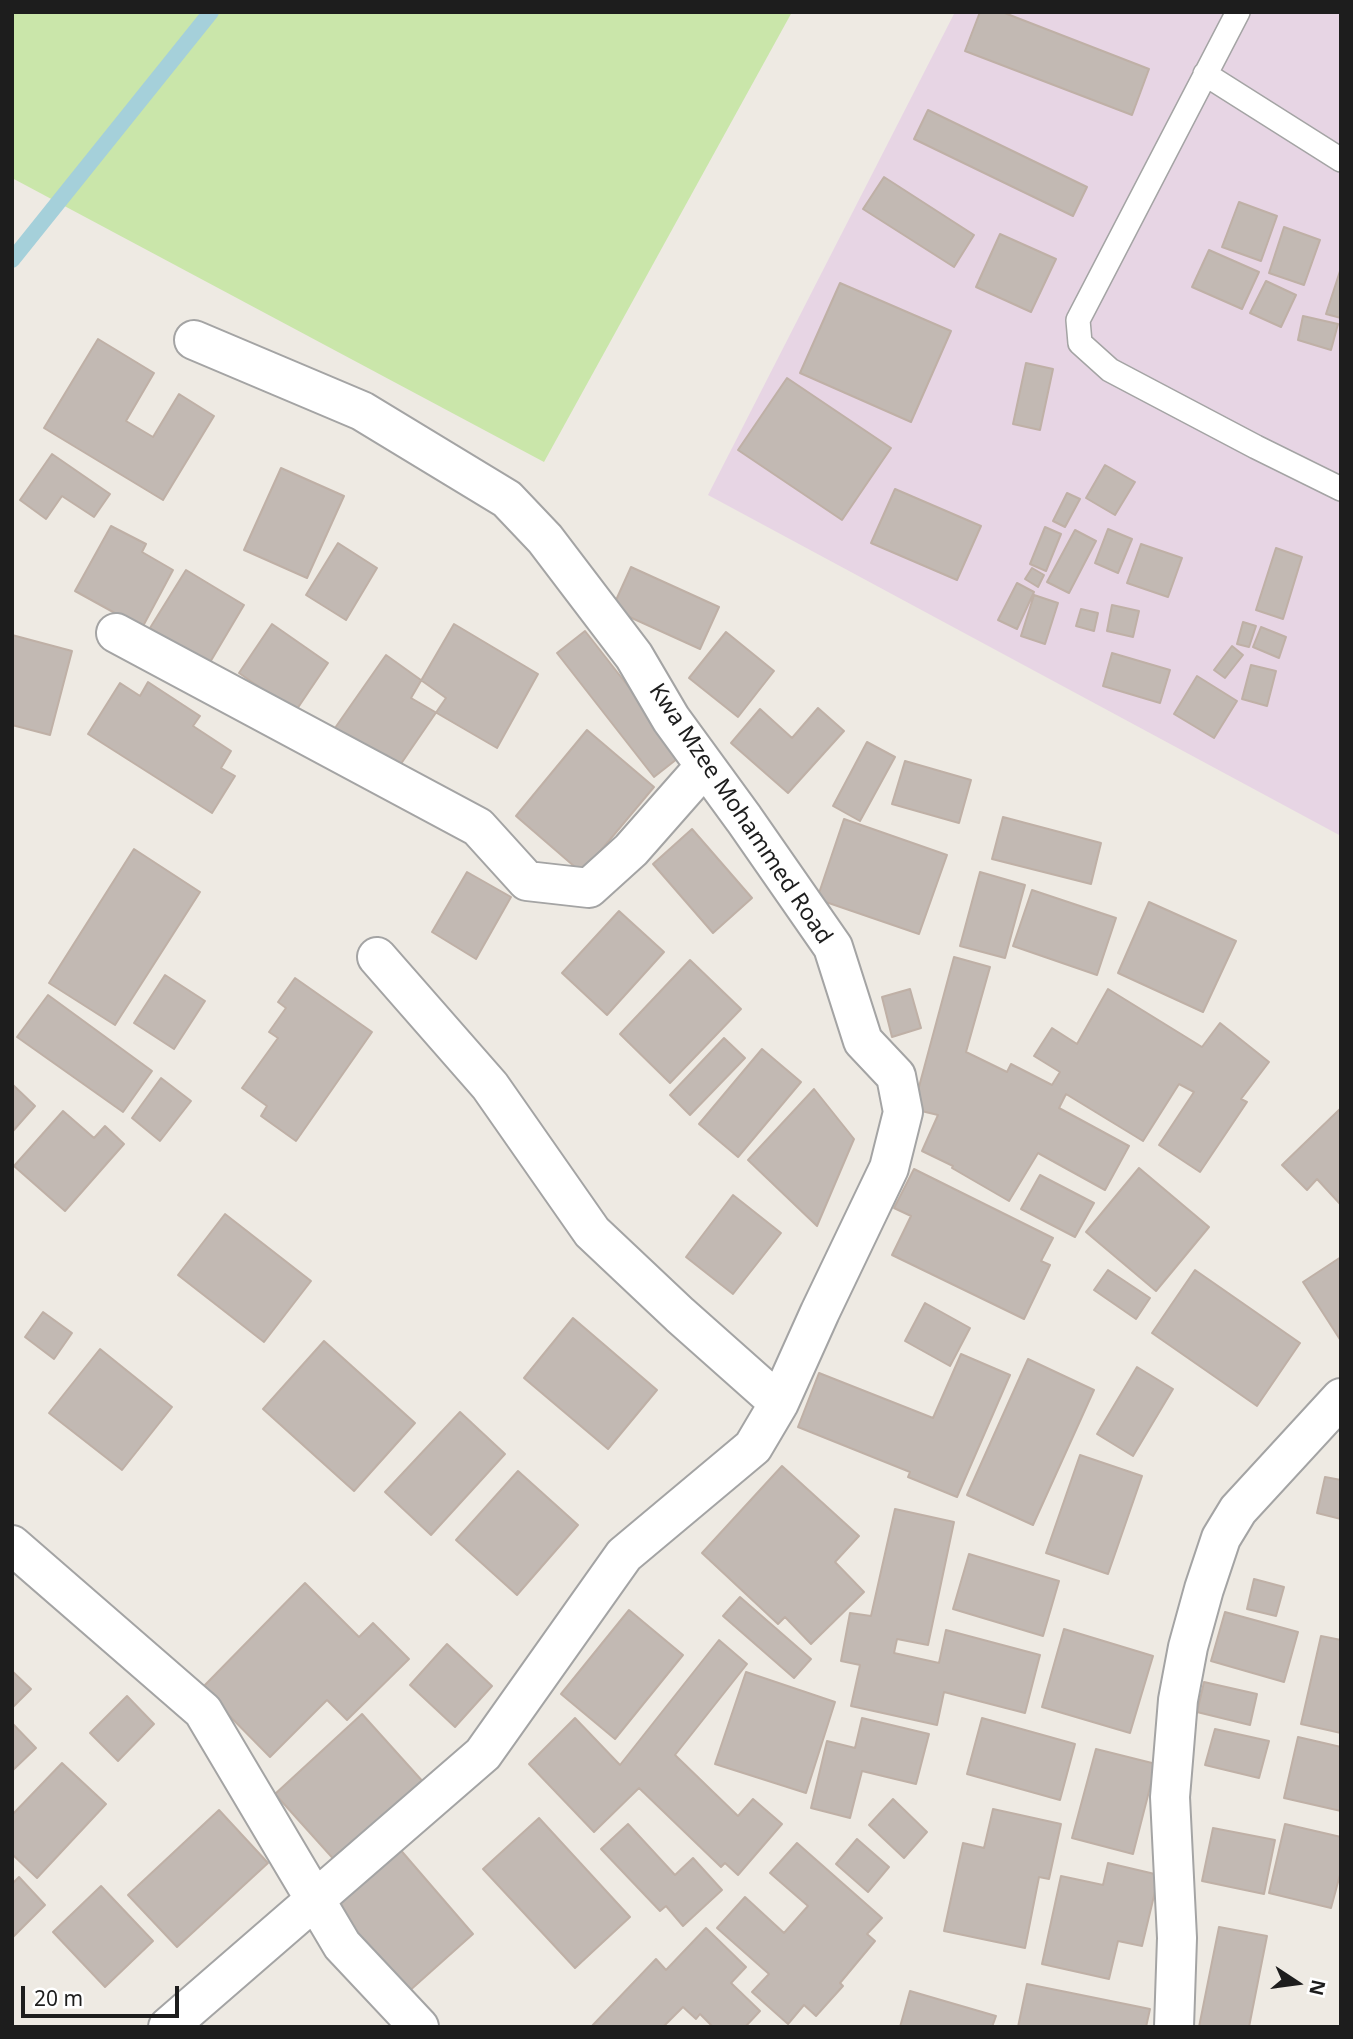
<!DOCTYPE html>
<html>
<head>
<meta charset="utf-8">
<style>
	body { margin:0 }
	#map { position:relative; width:1353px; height:2039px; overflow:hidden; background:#eeeae3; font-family:"Noto Sans",sans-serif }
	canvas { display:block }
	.frame { position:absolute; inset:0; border:14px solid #1d1d1d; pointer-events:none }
	.north { position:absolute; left:1262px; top:1948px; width:70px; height:70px; -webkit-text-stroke:5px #fff; paint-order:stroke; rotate:103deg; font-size:19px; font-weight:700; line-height:28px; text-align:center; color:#1d1d1d }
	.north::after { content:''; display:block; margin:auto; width:24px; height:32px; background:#1d1d1d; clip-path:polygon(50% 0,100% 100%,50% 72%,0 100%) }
	.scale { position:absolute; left:21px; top:1986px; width:158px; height:32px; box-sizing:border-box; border:4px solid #1d1d1d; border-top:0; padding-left:9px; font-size:21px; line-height:24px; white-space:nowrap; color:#1d1d1d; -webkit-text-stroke:5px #fff; paint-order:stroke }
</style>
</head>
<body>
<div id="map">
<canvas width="1353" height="2039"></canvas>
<div class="frame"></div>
<div class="north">N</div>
<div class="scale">20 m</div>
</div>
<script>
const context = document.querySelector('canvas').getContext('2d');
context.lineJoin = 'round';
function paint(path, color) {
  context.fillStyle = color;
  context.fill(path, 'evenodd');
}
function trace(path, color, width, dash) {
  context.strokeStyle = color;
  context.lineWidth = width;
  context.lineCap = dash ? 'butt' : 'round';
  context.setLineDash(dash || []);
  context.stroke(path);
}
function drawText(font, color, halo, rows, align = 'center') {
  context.font = font + ' "Noto Sans",sans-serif';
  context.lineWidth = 7;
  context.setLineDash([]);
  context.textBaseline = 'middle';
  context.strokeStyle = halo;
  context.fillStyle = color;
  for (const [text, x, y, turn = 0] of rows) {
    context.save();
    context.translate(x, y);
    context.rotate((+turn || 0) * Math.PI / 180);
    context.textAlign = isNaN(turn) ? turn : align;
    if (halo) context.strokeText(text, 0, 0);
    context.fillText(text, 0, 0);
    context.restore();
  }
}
paint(new Path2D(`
	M 955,12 L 1341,12 L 1341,836 L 708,495 Z`), '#e7d5e4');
paint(new Path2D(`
	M 12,12 L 792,12 L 544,462 L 12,178 Z`), '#cae6aa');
trace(new Path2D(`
	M 12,260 L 211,12`), '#a5d0da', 16);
const building = new Path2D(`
	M 980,12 L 1002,12 L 1149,69 L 1132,115 L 965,51 Z
	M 928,110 L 1087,187 L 1073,216 L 914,139 Z
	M 884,177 L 974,235 L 954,267 L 863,209 Z
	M 1239,202 L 1277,216 L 1261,261 L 1222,247 Z
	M 1284,227 L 1320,240 L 1304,285 L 1269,273 Z
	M 1000,234 L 1056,259 L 1031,312 L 976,287 Z
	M 1209,250 L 1259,272 L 1242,309 L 1192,287 Z
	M 1341,268 L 1341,318 L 1326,314 Z
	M 1266,281 L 1296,295 L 1281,327 L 1250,313 Z
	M 840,283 L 951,331 L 911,422 L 800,373 Z
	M 1303,316 L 1338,324 L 1331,350 L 1298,340 Z
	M 98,339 L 154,373 L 126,421 L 153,437 L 179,394 L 214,416 L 163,500 L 44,428 Z
	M 1026,363 L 1053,369 L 1040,430 L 1013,424 Z
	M 787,378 L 891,448 L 842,520 L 738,450 Z
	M 52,454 L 110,494 L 94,517 L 62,496 L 46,519 L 20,500 Z
	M 1105,465 L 1135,482 L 1115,515 L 1086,498 Z
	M 281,468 L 344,496 L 307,578 L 244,550 Z
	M 895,489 L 981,526 L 957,580 L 871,543 Z
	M 1067,493 L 1080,499 L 1065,527 L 1053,521 Z
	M 111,526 L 146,544 L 142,552 L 173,570 L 142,628 L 75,591 Z
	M 1045,527 L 1061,534 L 1046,571 L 1030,564 Z
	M 1108,529 L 1132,539 L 1118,573 L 1095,563 Z
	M 1075,530 L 1096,541 L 1069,593 L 1047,582 Z
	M 338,543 L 377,568 L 346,620 L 306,595 Z
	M 1141,544 L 1182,558 L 1168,597 L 1127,583 Z
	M 1276,548 L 1302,557 L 1283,619 L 1256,610 Z
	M 631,567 L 719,607 L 700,649 L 612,609 Z
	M 1032,568 L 1044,575 L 1038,587 L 1025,579 Z
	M 186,570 L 244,605 L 209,664 L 150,628 Z
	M 1017,583 L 1034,592 L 1017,629 L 998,620 Z
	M 1034,595 L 1058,603 L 1045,644 L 1021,636 Z
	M 1112,605 L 1139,611 L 1133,637 L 1107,631 Z
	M 1081,609 L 1098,613 L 1094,631 L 1076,626 Z
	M 1243,622 L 1256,626 L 1249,647 L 1237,644 Z
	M 272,624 L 328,663 L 295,712 L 239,673 Z
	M 454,624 L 538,674 L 497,748 L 411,698 Z
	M 1261,627 L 1286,637 L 1279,658 L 1253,647 Z
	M 585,631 L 682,755 L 654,777 L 557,653 Z
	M 726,632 L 774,671 L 738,717 L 689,678 Z
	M 12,635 L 72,651 L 50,735 L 12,725 Z
	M 1232,646 L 1243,655 L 1225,678 L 1214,670 Z
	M 1112,653 L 1170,670 L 1160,703 L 1103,686 Z
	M 386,655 L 446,698 L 396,771 L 335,728 Z
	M 1251,665 L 1276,671 L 1267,706 L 1242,699 Z
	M 1197,676 L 1237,701 L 1214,738 L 1174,714 Z
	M 148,682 L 200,716 L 193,726 L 231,751 L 221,768 L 235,776 L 212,813 L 88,734 L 120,683 L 140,696 Z
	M 818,708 L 844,731 L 788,793 L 731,743 L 760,709 L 792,738 Z
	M 587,730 L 654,787 L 582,873 L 516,816 Z
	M 867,742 L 895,757 L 860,821 L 833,806 Z
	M 905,761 L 971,780 L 959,823 L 892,804 Z
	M 1003,817 L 1101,843 L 1091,884 L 992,859 Z
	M 844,819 L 947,855 L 919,934 L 817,899 Z
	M 692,829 L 752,898 L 713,933 L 653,864 Z
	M 134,849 L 200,892 L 115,1025 L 49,983 Z
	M 467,872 L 511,897 L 476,959 L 432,932 Z
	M 980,872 L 1025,885 L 1005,958 L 960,946 Z
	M 1032,890 L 1116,918 L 1097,975 L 1013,946 Z
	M 1149,902 L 1236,941 L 1203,1012 L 1118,973 Z
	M 619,911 L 664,952 L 607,1015 L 562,973 Z
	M 954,957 L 990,967 L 966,1052 L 1007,1072 L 1011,1064 L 1052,1085 L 1060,1072 L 1034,1056 L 1052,1028 L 1077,1044 L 1108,989 L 1202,1047 L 1220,1023 L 1269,1062 L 1241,1099 L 1247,1102 L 1200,1172 L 1159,1145 L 1194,1092 L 1179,1084 L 1143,1141 L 1066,1094 L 1059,1108 L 1129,1146 L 1105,1190 L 1038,1153 L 1009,1201 L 952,1168 L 953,1166 L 922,1151 L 938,1115 L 913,1109 Z
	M 690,960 L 741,1009 L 670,1083 L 620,1034 Z
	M 165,975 L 205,1001 L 174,1049 L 134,1023 Z
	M 295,978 L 372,1032 L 296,1141 L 261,1116 L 267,1106 L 242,1088 L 278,1038 L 269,1032 L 286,1008 L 278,1002 Z
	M 910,989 L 921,1028 L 892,1037 L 882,997 Z
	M 48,995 L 152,1071 L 123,1112 L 17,1037 Z
	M 724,1038 L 745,1058 L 690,1115 L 670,1095 Z
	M 762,1049 L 801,1082 L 738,1157 L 699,1124 Z
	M 161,1078 L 191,1101 L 160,1141 L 132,1118 Z
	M 12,1084 L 35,1106 L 13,1131 L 12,1131 Z
	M 814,1089 L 854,1139 L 817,1226 L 748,1160 Z
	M 1341,1108 L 1341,1205 L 1317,1179 L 1307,1190 L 1282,1165 Z
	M 63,1111 L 94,1138 L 105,1126 L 124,1144 L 65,1211 L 14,1166 Z
	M 1139,1168 L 1209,1227 L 1156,1291 L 1086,1232 Z
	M 914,1169 L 1053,1238 L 1041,1261 L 1050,1265 L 1024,1319 L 892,1255 L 911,1216 L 894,1208 Z
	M 1040,1175 L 1094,1203 L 1075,1237 L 1021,1209 Z
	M 733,1195 L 781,1233 L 733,1294 L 686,1257 Z
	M 225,1214 L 311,1281 L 264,1342 L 178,1275 Z
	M 1341,1257 L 1341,1341 L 1303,1282 Z
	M 1108,1270 L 1150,1298 L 1136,1319 L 1094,1290 Z
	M 1195,1270 L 1300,1343 L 1257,1406 L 1152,1333 Z
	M 925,1303 L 970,1328 L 950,1366 L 905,1341 Z
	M 43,1312 L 72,1333 L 54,1359 L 25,1337 Z
	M 573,1318 L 657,1390 L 608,1449 L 524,1378 Z
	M 324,1341 L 415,1423 L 354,1491 L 263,1409 Z
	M 100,1349 L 172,1407 L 122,1470 L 49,1413 Z
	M 961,1354 L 1010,1375 L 957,1497 L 908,1477 L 910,1472 L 798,1427 L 819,1373 L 933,1418 Z
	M 1028,1359 L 1094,1390 L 1033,1525 L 967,1495 Z
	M 1137,1367 L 1173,1389 L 1133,1456 L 1097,1434 Z
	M 460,1412 L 505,1454 L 431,1535 L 385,1492 Z
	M 1080,1455 L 1142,1476 L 1108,1574 L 1046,1553 Z
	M 782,1466 L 859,1536 L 835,1562 L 864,1592 L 811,1644 L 785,1617 L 778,1624 L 702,1553 Z
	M 518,1471 L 578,1525 L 517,1595 L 456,1540 Z
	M 1325,1477 L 1341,1480 L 1341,1519 L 1317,1513 Z
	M 895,1509 L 954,1522 L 928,1645 L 897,1639 L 894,1653 L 939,1663 L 946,1630 L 1040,1655 L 1025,1713 L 944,1692 L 937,1725 L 851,1706 L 860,1665 L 841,1661 L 850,1613 L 871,1616 Z
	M 969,1554 L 1059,1581 L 1043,1636 L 953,1609 Z
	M 1254,1579 L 1284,1587 L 1276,1616 L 1247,1609 Z
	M 305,1583 L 359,1637 L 373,1623 L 409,1659 L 347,1720 L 327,1700 L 270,1757 L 202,1688 Z
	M 740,1597 L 811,1659 L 794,1678 L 723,1616 Z
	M 629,1610 L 683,1655 L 615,1739 L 561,1694 Z
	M 1225,1612 L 1298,1632 L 1284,1682 L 1211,1661 Z
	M 1064,1629 L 1153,1656 L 1130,1733 L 1042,1707 Z
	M 1321,1636 L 1341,1640 L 1341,1733 L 1301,1724 Z
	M 719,1640 L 747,1664 L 675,1755 L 738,1816 L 753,1799 L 782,1824 L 738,1875 L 725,1863 L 721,1867 L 639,1788 L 594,1832 L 529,1764 L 575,1718 L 620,1765 Z
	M 447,1644 L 492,1686 L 455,1727 L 410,1685 Z
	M 12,1671 L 31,1689 L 12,1708 Z
	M 746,1672 L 835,1702 L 806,1793 L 715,1764 Z
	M 1204,1682 L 1257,1694 L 1250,1725 L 1197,1712 Z
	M 127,1696 L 154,1724 L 118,1761 L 90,1733 Z
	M 362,1714 L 425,1784 L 338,1864 L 275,1794 Z
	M 862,1718 L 929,1734 L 916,1784 L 862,1771 L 850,1818 L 811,1808 L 827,1741 L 855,1748 Z
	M 982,1718 L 1075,1744 L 1060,1800 L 967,1774 Z
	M 12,1723 L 36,1748 L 12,1771 Z
	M 1215,1729 L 1269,1741 L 1259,1778 L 1205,1765 Z
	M 1298,1737 L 1341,1747 L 1341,1811 L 1284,1798 Z
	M 1096,1749 L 1156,1764 L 1133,1854 L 1072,1838 Z
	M 62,1763 L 106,1804 L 37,1878 L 12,1854 L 12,1815 Z
	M 893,1799 L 927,1832 L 904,1858 L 869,1825 Z
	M 993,1809 L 1061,1824 L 1049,1879 L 1039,1877 L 1025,1948 L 944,1931 L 963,1843 L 984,1848 Z
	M 219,1810 L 268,1863 L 177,1947 L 128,1895 Z
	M 539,1818 L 630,1917 L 575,1968 L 483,1869 Z
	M 628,1824 L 675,1875 L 693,1858 L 722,1890 L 683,1926 L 666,1906 L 660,1911 L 601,1849 Z
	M 1285,1824 L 1341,1837 L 1341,1871 L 1331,1908 L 1269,1893 Z
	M 1213,1828 L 1275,1840 L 1264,1894 L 1202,1881 Z
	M 857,1839 L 889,1867 L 868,1892 L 836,1864 Z
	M 797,1843 L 882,1918 L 867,1934 L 875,1941 L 840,1983 L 843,1986 L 816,2016 L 804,2005 L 788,2024 L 752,1992 L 769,1974 L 717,1928 L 745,1897 L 784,1933 L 808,1906 L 770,1873 Z
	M 398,1847 L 473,1934 L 407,1993 L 332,1907 Z
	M 1108,1863 L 1159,1875 L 1142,1946 L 1118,1941 L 1109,1979 L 1042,1964 L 1061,1876 L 1103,1885 Z
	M 19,1877 L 45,1905 L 12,1938 L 12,1884 Z
	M 101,1886 L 153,1941 L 105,1987 L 53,1932 Z
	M 1219,1927 L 1267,1936 L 1249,2027 L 1199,2027 Z
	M 706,1928 L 746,1967 L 731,1983 L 760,2011 L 745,2027 L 713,2027 L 700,2014 L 696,2019 L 683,2007 L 663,2027 L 591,2027 L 656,1959 L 666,1970 Z
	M 1027,1984 L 1150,2009 L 1146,2027 L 1018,2027 Z
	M 910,1991 L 996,2016 L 992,2027 L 900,2027 Z`);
paint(building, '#c2b9b3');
trace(building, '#bfb0a6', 2);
const service = new Path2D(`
	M 1238,12 L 1078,320 L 1080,343 L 1110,370 L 1256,447 L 1341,489
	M 1205,74 L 1341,160`);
const minor = new Path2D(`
	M 116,633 L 478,827 L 527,881 L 589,888 L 631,850 L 705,766
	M 377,957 L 490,1086 L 592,1232 L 680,1315 L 779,1403
	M 12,1545 L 203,1711 L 342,1945 L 419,2027
	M 168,2027 L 483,1754 L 624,1555 L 753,1447 L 779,1403 L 820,1312 L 889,1168 L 903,1112 L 896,1076 L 863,1041 L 833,947 L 744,819 L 671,719 L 634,656 L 545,539 L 507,499 L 362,411 L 194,340
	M 1174,2027 L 1177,1938 L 1170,1797 L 1178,1700 L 1188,1647 L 1204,1589 L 1221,1538 L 1238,1510 L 1341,1398`);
trace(service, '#a4a4a4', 26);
trace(minor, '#a4a4a4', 42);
trace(service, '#fff', 23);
trace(minor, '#fff', 38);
drawText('23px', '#1d1d1d', '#fff', [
	["Kwa Mzee Mohammed Road",740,814,56]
]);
</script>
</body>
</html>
